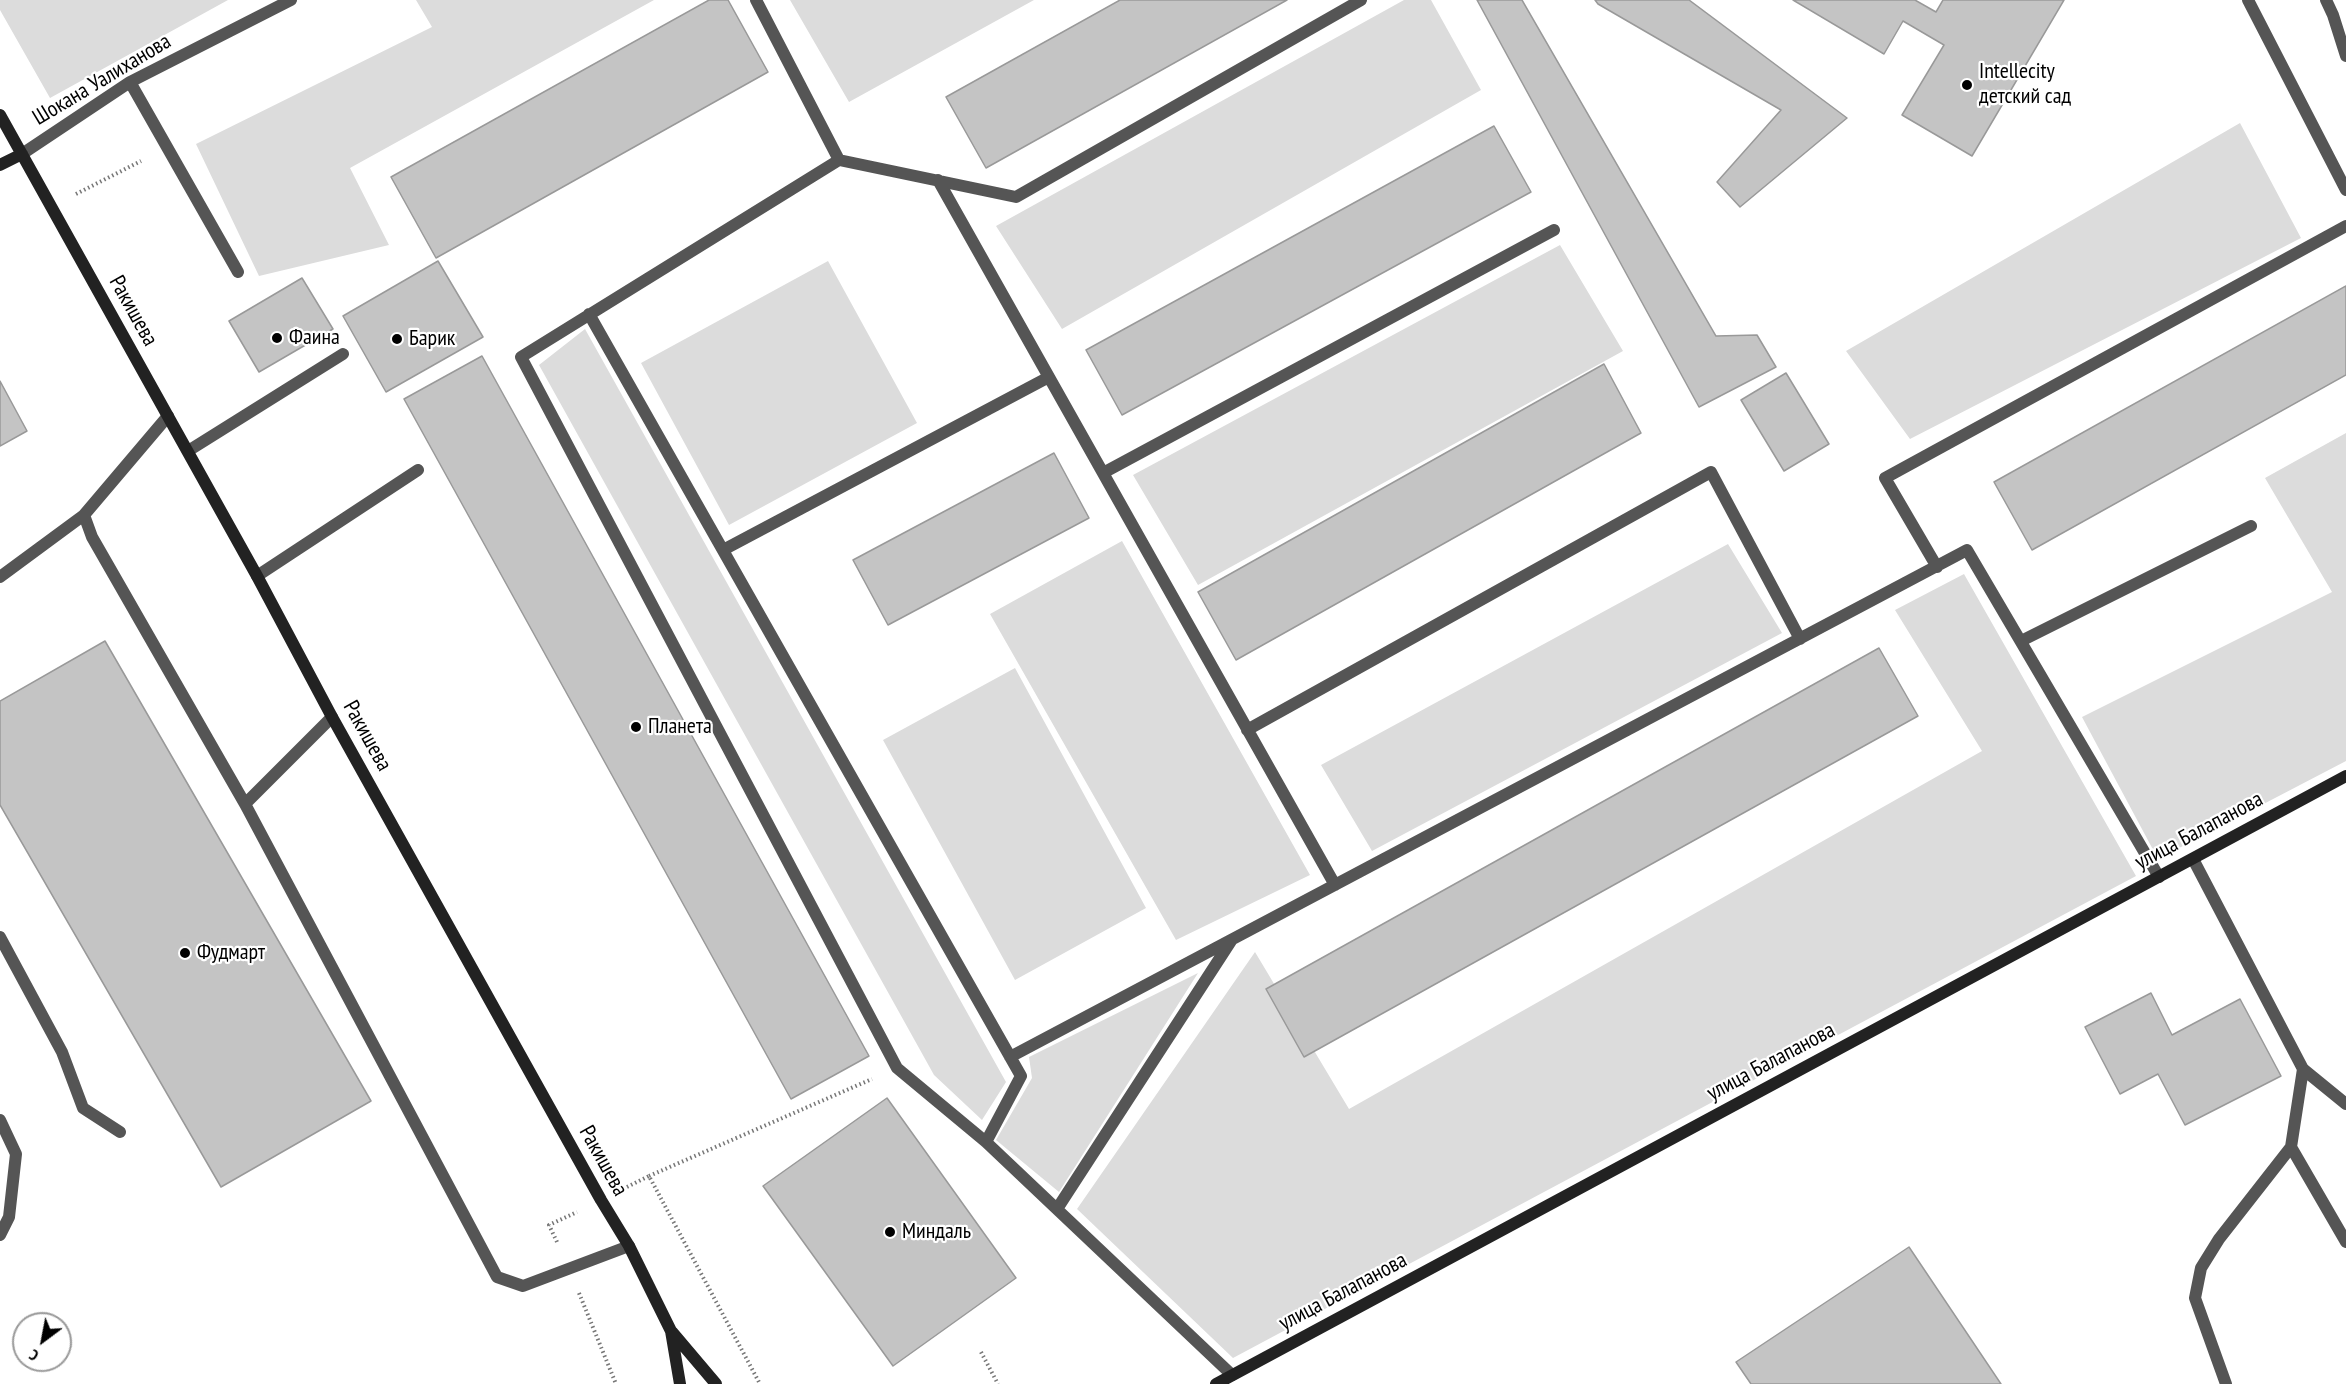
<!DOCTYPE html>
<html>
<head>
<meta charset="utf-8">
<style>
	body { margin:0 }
	#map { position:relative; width:2346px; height:1384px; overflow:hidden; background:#fff; font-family:"PT Sans Narrow",sans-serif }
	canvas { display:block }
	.north { position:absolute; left:12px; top:1312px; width:60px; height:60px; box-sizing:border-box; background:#fff; border:2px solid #999; border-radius:50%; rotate:212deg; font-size:16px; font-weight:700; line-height:24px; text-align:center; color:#000 }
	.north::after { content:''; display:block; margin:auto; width:21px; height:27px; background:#000; clip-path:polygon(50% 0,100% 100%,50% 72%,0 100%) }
</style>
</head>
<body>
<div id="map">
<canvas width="2346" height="1384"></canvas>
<div class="north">С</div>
</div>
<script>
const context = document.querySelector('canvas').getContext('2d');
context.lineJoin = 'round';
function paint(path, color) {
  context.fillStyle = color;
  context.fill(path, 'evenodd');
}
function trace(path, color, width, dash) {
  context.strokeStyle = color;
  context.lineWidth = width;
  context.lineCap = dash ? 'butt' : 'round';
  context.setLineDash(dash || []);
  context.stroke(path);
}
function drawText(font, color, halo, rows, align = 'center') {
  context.font = font + ' "PT Sans Narrow",sans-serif';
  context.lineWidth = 4.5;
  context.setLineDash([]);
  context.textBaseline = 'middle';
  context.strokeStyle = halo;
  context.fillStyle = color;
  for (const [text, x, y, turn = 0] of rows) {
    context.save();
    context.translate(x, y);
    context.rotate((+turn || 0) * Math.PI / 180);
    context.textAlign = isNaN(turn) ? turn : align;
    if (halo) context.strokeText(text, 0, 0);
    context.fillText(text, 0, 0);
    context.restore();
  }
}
paint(new Path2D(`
	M 0,0 L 228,0 L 50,98 L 0,10 Z
	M 416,0 L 654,0 L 350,168 L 389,245 L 259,276 L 196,144 L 432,27 Z
	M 790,0 L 1034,0 L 849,102 Z
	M 1404,0 L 1431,0 L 1481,90 L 1062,329 L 996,226 Z
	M 2240,123 L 2301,238 L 1910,439 L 1846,351 Z
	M 1560,245 L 1623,351 L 1198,585 L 1133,475 Z
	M 828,261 L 917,423 L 729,525 L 641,363 Z
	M 585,329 L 1006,1082 L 982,1120 L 934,1075 L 539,365 Z
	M 2346,433 L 2346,761 L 2158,859 L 2082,717 L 2332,592 L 2265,478 Z
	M 1122,541 L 1310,875 L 1176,940 L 990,614 Z
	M 1728,544 L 1782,633 L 1372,851 L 1321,765 Z
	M 1964,574 L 2136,876 L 1233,1358 L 1077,1209 L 1255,952 L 1349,1109 L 1982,751 L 1895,610 Z
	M 1015,668 L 1146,908 L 1015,980 L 883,740 Z
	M 1198,973 L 1059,1192 L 996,1140 L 1032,1078 L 1029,1057 Z`), '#dcdcdc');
const building = new Path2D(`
	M 709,0 L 728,0 L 768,72 L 436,258 L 391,177 Z
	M 1120,0 L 1287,0 L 986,168 L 946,97 Z
	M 1477,0 L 1522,0 L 1716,336 L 1757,335 L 1776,367 L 1699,407 Z
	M 1595,0 L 1689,0 L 1847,118 L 1740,207 L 1717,182 L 1781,110 L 1598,4 Z
	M 1793,0 L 1915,0 L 1936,12 L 1943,0 L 2064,0 L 1972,156 L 1902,115 L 1944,45 L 1903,21 L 1884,54 Z
	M 1494,126 L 1531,192 L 1122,415 L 1086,350 Z
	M 438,261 L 483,337 L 386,392 L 343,316 Z
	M 302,278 L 333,329 L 259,372 L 229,321 Z
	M 2346,286 L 2346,375 L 2032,550 L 1994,482 Z
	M 482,356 L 869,1056 L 791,1099 L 404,399 Z
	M 1604,364 L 1641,433 L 1236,660 L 1198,592 Z
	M 1786,373 L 1829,444 L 1784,471 L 1741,400 Z
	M 0,381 L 27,431 L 0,446 Z
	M 1054,453 L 1089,518 L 888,625 L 853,560 Z
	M 105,641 L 371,1101 L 221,1187 L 0,805 L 0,701 Z
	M 1879,648 L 1918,716 L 1304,1057 L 1266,989 Z
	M 2151,993 L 2172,1035 L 2240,999 L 2281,1076 L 2185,1125 L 2158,1074 L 2120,1094 L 2085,1027 Z
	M 887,1098 L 1016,1278 L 893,1366 L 763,1186 Z
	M 1909,1247 L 2001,1384 L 1751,1384 L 1736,1362 Z`);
paint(building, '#c4c4c4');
trace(building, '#999', 1.5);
trace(new Path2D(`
	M 76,194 L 141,161
	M 649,1176 L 872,1079
	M 627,1187 L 649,1176 L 760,1384
	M 557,1242 L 549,1225 L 577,1212
	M 579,1293 L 616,1384
	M 981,1352 L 998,1384`), '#777', 4, [1.5, 3]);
trace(new Path2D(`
	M 756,0 L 839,160 L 521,357 L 897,1068 L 986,1142 L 1232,1375
	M 2248,0 L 2346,190
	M 2326,0 L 2333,15 L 2346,56
	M 130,82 L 238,272
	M 22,154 L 130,82 L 291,0
	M 839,160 L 1016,197 L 1361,0
	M 938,180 L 1335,885
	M 589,314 L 1021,1076 L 986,1142
	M 168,416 L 84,515 L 92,537 L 245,804 L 497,1277 L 523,1286 L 629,1246
	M 188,451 L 343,354
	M 1103,473 L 1554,230
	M 723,550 L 1049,377
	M 1937,567 L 1885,478 L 2346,226
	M 257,576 L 418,470
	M 0,577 L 84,515
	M 2021,641 L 2251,526
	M 1247,730 L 1711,472 L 1800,639
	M 245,804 L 332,717
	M 2193,859 L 2303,1069 L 2291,1147
	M 0,937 L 62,1052 L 83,1108 L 120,1132
	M 1010,1057 L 1967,550 L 2159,877
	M 2303,1069 L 2346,1104
	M 0,1120 L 16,1154 L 9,1217 L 0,1235
	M 1057,1209 L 1231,941
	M 2226,1384 L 2195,1298 L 2201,1268 L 2219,1239 L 2291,1147 L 2346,1242`), '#555', 12);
trace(new Path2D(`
	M 0,115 L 257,576 L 332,717 L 601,1200 L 629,1246 L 671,1331 L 680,1384
	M 0,165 L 22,154
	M 672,1332 L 716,1384
	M 1216,1384 L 2346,776`), '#222', 12);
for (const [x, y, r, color] of [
	[1967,85,6,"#000"],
	[277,338,6,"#000"],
	[397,339,6,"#000"],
	[636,727,6,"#000"],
	[185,953,6,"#000"],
	[890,1232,6,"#000"]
]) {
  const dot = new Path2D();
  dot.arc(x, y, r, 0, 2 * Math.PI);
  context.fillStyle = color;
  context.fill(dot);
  trace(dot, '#fff', 2);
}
drawText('22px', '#000', '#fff', [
	["Intellecity",1979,72],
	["детский сад",1979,97],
	["Фаина",289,338],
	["Барик",409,339],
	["Планета",648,727],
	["Фудмарт",197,953],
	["Миндаль",902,1232]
], 'left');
drawText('22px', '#000', '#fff', [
	["Шокана Уалиханова",102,80,-31],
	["Ракишева",133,311,61],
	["Ракишева",367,736,61],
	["улица Балапанова",2199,831,-28],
	["улица Балапанова",1771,1062,-28],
	["Ракишева",603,1161,61],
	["улица Балапанова",1343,1292,-28]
]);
</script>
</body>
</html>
